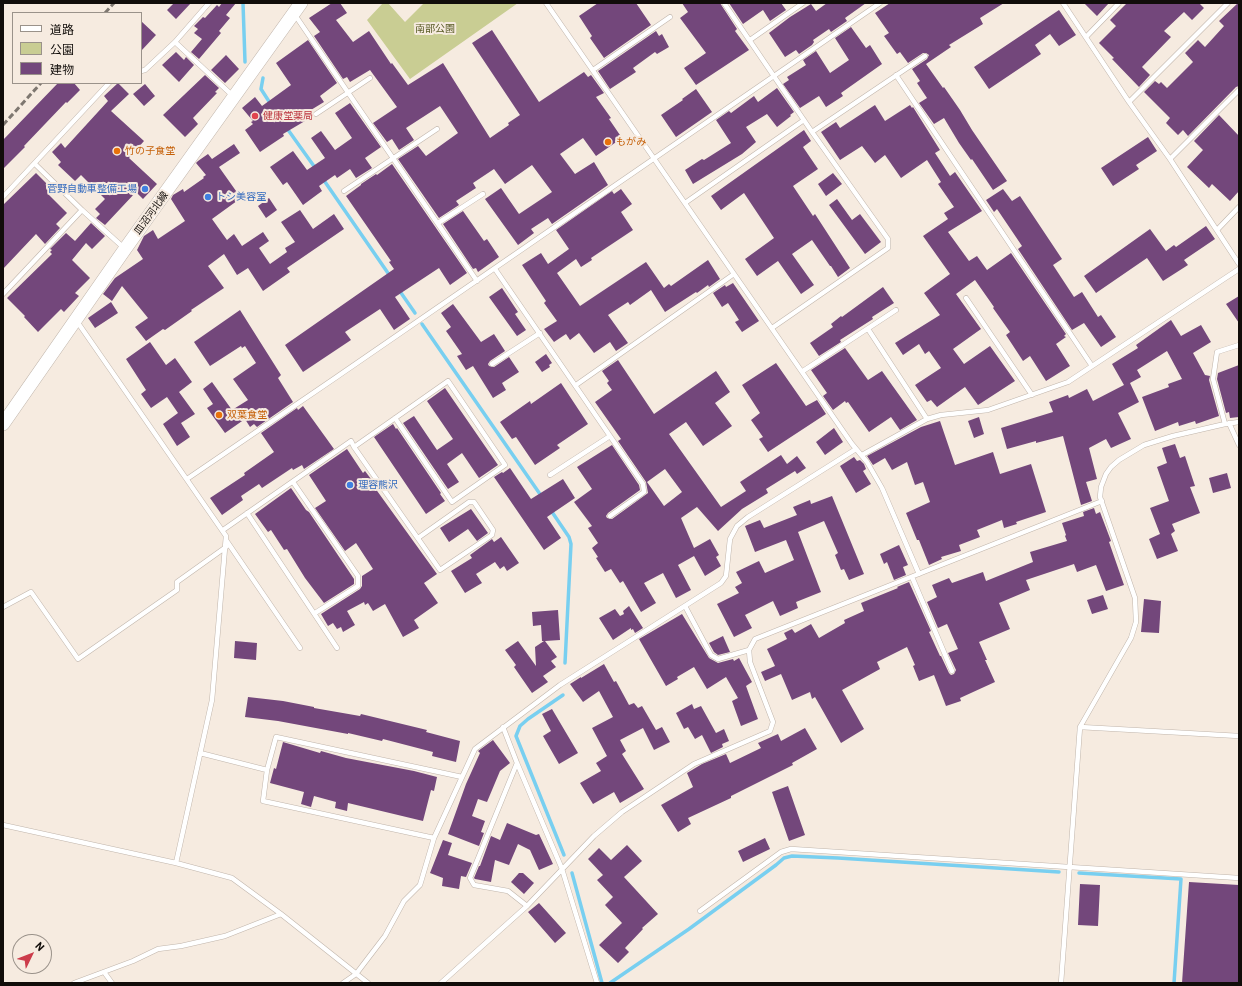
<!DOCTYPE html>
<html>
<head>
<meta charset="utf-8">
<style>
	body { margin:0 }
	#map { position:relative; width:1242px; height:986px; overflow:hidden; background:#f6ebe0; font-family:Barlow,"Noto Sans JP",sans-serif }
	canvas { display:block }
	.frame { position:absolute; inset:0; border:4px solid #110d0a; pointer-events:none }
	.legend { position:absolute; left:12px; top:12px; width:130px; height:72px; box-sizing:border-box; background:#f6ebe0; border:1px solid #9a928a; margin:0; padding:5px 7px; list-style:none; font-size:12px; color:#110d0a }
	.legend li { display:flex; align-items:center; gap:8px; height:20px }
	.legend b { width:20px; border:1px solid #9a928a }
	.north { position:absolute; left:12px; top:934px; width:40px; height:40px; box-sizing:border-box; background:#f6ebe0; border:1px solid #9a928a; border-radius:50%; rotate:47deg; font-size:11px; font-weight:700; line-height:16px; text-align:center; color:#110d0a }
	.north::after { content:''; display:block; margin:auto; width:14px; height:18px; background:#cc3c4b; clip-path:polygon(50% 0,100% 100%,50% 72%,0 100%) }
</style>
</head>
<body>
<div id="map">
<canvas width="1242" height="986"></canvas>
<div class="frame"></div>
<ul class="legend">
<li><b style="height:5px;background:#fff"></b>道路</li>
<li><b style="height:11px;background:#c9cd93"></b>公園</li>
<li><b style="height:11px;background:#73477b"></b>建物</li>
</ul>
<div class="north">N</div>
</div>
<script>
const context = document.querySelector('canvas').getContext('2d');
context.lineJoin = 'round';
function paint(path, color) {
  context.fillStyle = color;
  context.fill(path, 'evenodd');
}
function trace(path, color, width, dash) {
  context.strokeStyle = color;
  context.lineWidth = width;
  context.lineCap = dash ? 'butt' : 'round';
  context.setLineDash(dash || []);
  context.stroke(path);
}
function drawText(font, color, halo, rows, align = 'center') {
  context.font = font + ' Barlow,"Noto Sans JP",sans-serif';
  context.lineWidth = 4;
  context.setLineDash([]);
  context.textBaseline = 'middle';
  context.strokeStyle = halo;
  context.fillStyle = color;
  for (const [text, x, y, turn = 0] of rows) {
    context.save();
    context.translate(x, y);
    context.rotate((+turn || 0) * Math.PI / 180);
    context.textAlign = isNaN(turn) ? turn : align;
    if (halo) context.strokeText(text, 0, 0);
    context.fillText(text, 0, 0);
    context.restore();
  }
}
paint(new Path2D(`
	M 383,3 L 388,3 L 405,22 L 424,3 L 518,3 L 410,79 L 367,20 Z`), '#c9cd93');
trace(new Path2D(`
	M 243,3 L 245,62
	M 263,78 L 261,89 L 270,103
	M 286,127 L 316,169
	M 323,179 L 390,276
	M 399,290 L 415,313
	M 422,324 L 542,497
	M 550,509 L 569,537 L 571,544 L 565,663
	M 563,695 L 528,719 L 520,726 L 516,736 L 564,855
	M 572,873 L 602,983
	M 1079,873 L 1181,879 L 1174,983
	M 610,983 L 689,929 L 776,865 L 784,858 L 792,856 L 838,858 L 1059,872`), '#78cff0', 3.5);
paint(new Path2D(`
	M 174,3 L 191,3 L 176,19 L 167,10 Z
	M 222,3 L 236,3 L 226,15 L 230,18 L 219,31 L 221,33 L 199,59 L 191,52 L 202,39 L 194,33 L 198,29 L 194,26 L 203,17 L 205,18 L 217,5 L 219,7 Z
	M 332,3 L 340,3 L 347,13 L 336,20 L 353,42 L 369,31 L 391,64 L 392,63 L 408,85 L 443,63 L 490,138 L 509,125 L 508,123 L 520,115 L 472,43 L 492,30 L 539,102 L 584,72 L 588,77 L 591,75 L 604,93 L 596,97 L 611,118 L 609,119 L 622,138 L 596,156 L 583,138 L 560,154 L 575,174 L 594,162 L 608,185 L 552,224 L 548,218 L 531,229 L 534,233 L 518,245 L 485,199 L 501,188 L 519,214 L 552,192 L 532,165 L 505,184 L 494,169 L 473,183 L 476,188 L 456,201 L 459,205 L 439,218 L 398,159 L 418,146 L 426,156 L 458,133 L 440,106 L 406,128 L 414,140 L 399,150 L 392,139 L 387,142 L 373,123 L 397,107 L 370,70 L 350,82 L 347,77 L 343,79 L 314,36 L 320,32 L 309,18 Z
	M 598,3 L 636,3 L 651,25 L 604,58 L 590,38 L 592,36 L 579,16 Z
	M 682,3 L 720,3 L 737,29 L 735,31 L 749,50 L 696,85 L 684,68 L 706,53 L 680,18 L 688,12 Z
	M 729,3 L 781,3 L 786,10 L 770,21 L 763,10 L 743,24 Z
	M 827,3 L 866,3 L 845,18 L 847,21 L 831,32 L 829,29 L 813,40 L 814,42 L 812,45 L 799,54 L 796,50 L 785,57 L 769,33 L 790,17 L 811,4 L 816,11 Z
	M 890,3 L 1004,3 L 980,18 L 983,24 L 949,45 L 951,47 L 926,64 L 943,88 L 944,87 L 960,110 L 972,130 L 1007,181 L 993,190 L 972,159 L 971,160 L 959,143 L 944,118 L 934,124 L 919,103 L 927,98 L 917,83 L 920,81 L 912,69 L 927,59 L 929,55 L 926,53 L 923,53 L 908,63 L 900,52 L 897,54 L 884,36 L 889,33 L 875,13 Z
	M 1084,3 L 1109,3 L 1097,16 Z
	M 1127,3 L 1199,3 L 1204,8 L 1192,20 L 1184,12 L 1164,31 L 1171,37 L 1142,67 L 1150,75 L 1139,87 L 1112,59 L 1114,58 L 1099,43 L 1116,26 L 1110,20 Z
	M 1238,3 L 1239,3 L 1239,86 L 1236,87 L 1188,136 L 1183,130 L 1178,135 L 1166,123 L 1170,118 L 1144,92 L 1155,81 L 1159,84 L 1161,82 L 1167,88 L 1193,62 L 1185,53 L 1198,40 L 1205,47 L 1224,26 L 1219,21 Z
	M 1059,10 L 1076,35 L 1059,46 L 1050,34 L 1035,45 L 1041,54 L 989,89 L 974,67 Z
	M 141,21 L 156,35 L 141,51 Z
	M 851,27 L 866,48 L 870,45 L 882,64 L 841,93 L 843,96 L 826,107 L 819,96 L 800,108 L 783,84 L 789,80 L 787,77 L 806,65 L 803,60 L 816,51 L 830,73 L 849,60 L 835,38 Z
	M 656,31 L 659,36 L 662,34 L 669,47 L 657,54 L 655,52 L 633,68 L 636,72 L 610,89 L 598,71 Z
	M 308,40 L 337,83 L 320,96 L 324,102 L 306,113 L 310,118 L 283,134 L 284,136 L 260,152 L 245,130 L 253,124 L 251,122 L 253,121 L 242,108 L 255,97 L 262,106 L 291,85 L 276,63 Z
	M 176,52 L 184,60 L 186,57 L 194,65 L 179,82 L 162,65 Z
	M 226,55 L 239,69 L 225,83 L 211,70 Z
	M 205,75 L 219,88 L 215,92 L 217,93 L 193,118 L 198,124 L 185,137 L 163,115 Z
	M 58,83 L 74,83 L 80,90 L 67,103 L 66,102 L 24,146 L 25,147 L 3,169 L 3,140 Z
	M 118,83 L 129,94 L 111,111 L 144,141 L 129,158 L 157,184 L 143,199 L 136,192 L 105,225 L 96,218 L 100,214 L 95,209 L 105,199 L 81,175 L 75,181 L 58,165 L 61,162 L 52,152 L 61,143 L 65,148 L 108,101 L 104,96 Z
	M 145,84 L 155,96 L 144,106 L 133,94 Z
	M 777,88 L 794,112 L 790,115 L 791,116 L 777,127 L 767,114 L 746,127 L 756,142 L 742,154 L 693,184 L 685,170 L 702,159 L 704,160 L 731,143 L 716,120 L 729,111 L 731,113 L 754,96 L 758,102 Z
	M 696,89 L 712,112 L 676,137 L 661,115 L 683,100 L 682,99 Z
	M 350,103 L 381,147 L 365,158 L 372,168 L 356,178 L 350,169 L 337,178 L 335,175 L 319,186 L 322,191 L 303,205 L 287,182 L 283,185 L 270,167 L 293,151 L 307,170 L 325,158 L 311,138 L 321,131 L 335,150 L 352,138 L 335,113 Z
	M 875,105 L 885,121 L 910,105 L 912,108 L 913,107 L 940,150 L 935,153 L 950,176 L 955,172 L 982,211 L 948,232 L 969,261 L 977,256 L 987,270 L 1011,253 L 1066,334 L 1064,336 L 1066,337 L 1056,344 L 1070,366 L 1046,381 L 1030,356 L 1023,361 L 1006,335 L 1010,332 L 993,308 L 994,307 L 975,280 L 956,294 L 981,329 L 953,349 L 964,364 L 990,346 L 1015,381 L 978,405 L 965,387 L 937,407 L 931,400 L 927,402 L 915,385 L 941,368 L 929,351 L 925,354 L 919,344 L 903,355 L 895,343 L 940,315 L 924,293 L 950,274 L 923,236 L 948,219 L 944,213 L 954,207 L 938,184 L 941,182 L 927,160 L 901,178 L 885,155 L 875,163 L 862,146 L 840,160 L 821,132 L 836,122 L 840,128 Z
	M 1219,115 L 1239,136 L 1239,191 L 1230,201 L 1212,184 L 1209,188 L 1187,167 L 1203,150 L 1194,141 Z
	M 804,130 L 811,141 L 803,147 L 818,169 L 793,186 L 813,216 L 815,214 L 850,268 L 838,277 L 831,266 L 830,266 L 812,240 L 792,254 L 814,285 L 801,294 L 778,261 L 757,276 L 745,259 L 774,238 L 744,193 L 721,210 L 711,196 Z
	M 1148,137 L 1157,151 L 1136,165 L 1139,169 L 1113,186 L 1101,168 Z
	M 234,144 L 240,153 L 219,167 L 241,198 L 212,219 L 227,240 L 234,234 L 242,246 L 263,232 L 269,241 L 259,248 L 270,264 L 287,252 L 285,248 L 295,242 L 281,222 L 300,210 L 313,229 L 334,214 L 344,229 L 287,268 L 290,272 L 263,291 L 248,268 L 237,275 L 224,254 L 208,266 L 224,288 L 191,310 L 192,311 L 165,330 L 163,329 L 146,341 L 135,327 L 148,318 L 122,286 L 112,301 L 103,294 L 115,278 L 143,259 L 137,250 L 144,236 L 153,230 L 158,239 L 185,221 L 171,199 L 173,195 L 183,189 L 184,192 L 204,178 L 203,177 L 206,175 L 196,163 L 198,161 L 208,154 L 212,159 Z
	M 392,164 L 467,273 L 450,285 L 439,268 L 395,297 L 410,319 L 394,330 L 380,309 L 345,332 L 351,340 L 303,372 L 285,345 L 394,269 L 389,262 L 391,261 L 346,196 L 361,185 L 361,184 L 376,174 L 377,175 Z
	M 36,173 L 53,190 L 49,195 L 67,213 L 56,224 L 60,228 L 45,244 L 36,234 L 3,269 L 3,205 Z
	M 833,173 L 842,184 L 826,196 L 818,184 Z
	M 621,189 L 632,204 L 621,212 L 633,230 L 591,258 L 592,260 L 581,267 L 576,259 L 557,273 L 580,306 L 646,262 L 664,288 L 669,284 L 671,286 L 708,260 L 720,279 L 709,287 L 708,285 L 697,293 L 696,292 L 665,312 L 651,290 L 630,305 L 628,302 L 608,315 L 628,343 L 616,351 L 610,342 L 594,353 L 579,333 L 570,340 L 566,334 L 554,342 L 544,329 L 557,321 L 544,303 L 546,301 L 522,265 L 541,253 L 548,264 L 569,249 L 556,230 L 612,191 L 614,194 Z
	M 1003,189 L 1012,201 L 1020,196 L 1062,259 L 1053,265 L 1074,297 L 1082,292 L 1098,317 L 1101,315 L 1116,337 L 1101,347 L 1084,323 L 1072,330 L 1018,249 L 1022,246 L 997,209 L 994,212 L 986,200 Z
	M 269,198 L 277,210 L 266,218 L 258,206 Z
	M 837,199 L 852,220 L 860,214 L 881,242 L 865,254 L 829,205 Z
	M 463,211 L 484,241 L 487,239 L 499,257 L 478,272 L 476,268 L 473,269 L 443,224 Z
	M 91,223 L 105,236 L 92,249 L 86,243 L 72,260 L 90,278 L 75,293 L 79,296 L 64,312 L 61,309 L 38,332 L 24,317 L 25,316 L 7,298 L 52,254 L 50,252 L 52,250 L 50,249 L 66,233 L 75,241 Z
	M 1206,226 L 1215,239 L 1184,260 L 1188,265 L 1163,281 L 1147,258 L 1096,293 L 1084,276 L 1150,229 L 1166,251 L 1174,245 L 1176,247 Z
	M 733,283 L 759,321 L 742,332 L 735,322 L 739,320 L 728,303 L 722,307 L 713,293 L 725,285 L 726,287 Z
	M 883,287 L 894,303 L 872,317 L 873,319 L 840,340 L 841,342 L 819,356 L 810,343 L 833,327 L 831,324 L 841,316 L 842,317 Z
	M 502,288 L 518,312 L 515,314 L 526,330 L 517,336 L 489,297 Z
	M 1239,296 L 1239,323 L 1226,304 Z
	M 111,302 L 118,313 L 95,328 L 88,318 Z
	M 453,304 L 481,342 L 494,334 L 505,351 L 490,361 L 488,364 L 489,366 L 494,367 L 509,357 L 519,372 L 502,383 L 506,390 L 493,398 L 473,366 L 466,370 L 457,356 L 462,354 L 446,331 L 451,327 L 441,313 Z
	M 240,310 L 281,375 L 278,378 L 293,402 L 257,427 L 254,424 L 250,427 L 245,419 L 225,433 L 207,408 L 213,404 L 203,389 L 212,382 L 232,410 L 248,400 L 233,379 L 256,363 L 245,346 L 242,348 L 241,346 L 210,366 L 194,342 Z
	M 1171,320 L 1181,336 L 1201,325 L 1211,342 L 1193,353 L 1205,375 L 1210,376 L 1209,380 L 1219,416 L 1196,424 L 1195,421 L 1179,426 L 1178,422 L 1155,431 L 1142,397 L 1169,387 L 1168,384 L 1182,379 L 1167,351 L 1137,370 L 1141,377 L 1130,383 L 1139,402 L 1118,413 L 1131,439 L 1111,448 L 1106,439 L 1089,448 L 1097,479 L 1086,482 L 1092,501 L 1081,505 L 1063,436 L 1036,443 L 1036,441 L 1007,449 L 1001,428 L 1053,412 L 1049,402 L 1068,395 L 1069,398 L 1087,389 L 1093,401 L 1124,385 L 1112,364 L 1138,348 L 1136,345 Z
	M 150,342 L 166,365 L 175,358 L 192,382 L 179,392 L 195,414 L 181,423 L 190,437 L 177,446 L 163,424 L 178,413 L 167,397 L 151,408 L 141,394 L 146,390 L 126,359 Z
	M 845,348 L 868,380 L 882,371 L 917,420 L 900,430 L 891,417 L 869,432 L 848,402 L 846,403 L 845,401 L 833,410 L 823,396 L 827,393 L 811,370 Z
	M 546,354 L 552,363 L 549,365 L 550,367 L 542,372 L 535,362 Z
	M 618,360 L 654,414 L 716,371 L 730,392 L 715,403 L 732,426 L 703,446 L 686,422 L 669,434 L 721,507 L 746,491 L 740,482 L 781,455 L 787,464 L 797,456 L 806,468 L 797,474 L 795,471 L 766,489 L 768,493 L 742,509 L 718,531 L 697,507 L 681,518 L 694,548 L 710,539 L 719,555 L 716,557 L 721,566 L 705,576 L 694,556 L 678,565 L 691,590 L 676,598 L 663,573 L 644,583 L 656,603 L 641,612 L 623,581 L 620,583 L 611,569 L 605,572 L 596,558 L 598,557 L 592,548 L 598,543 L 588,528 L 592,526 L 574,502 L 592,489 L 577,467 L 612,445 L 639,485 L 640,490 L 608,513 L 606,516 L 607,518 L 612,519 L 648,493 L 646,482 L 618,441 L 621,439 L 595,402 L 612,390 L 607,383 L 609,381 L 602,371 ZM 665,469 L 682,492 L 664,506 L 647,482 Z
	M 776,363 L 806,406 L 817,400 L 826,414 L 768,452 L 759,439 L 763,437 L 751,420 L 760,413 L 742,385 Z
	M 1239,365 L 1239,417 L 1230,418 L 1229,412 L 1226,413 L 1217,379 L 1218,373 Z
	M 561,383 L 588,424 L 557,445 L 560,448 L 535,465 L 516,437 L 512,439 L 500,422 L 530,401 L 531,404 Z
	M 445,388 L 498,465 L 479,478 L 462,453 L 447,464 L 459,482 L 448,489 L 403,423 L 414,416 L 437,450 L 453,439 L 427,401 Z
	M 303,406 L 334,449 L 304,469 L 302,465 L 293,470 L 292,468 L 262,488 L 259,484 L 241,496 L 243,500 L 222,515 L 210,498 L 245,475 L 244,473 L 274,452 L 261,433 L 297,408 L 298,410 Z
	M 979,417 L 984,434 L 974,438 L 968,421 Z
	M 940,421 L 955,465 L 993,452 L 1000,474 L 1031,464 L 1046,512 L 1016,522 L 1017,524 L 1004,528 L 1002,520 L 977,530 L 980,537 L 959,545 L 961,551 L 941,557 L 942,559 L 929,565 L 919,540 L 917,540 L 906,513 L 930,502 L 923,482 L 915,485 L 907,462 L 892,470 L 885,458 L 873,465 L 867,456 L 921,427 Z
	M 393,424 L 396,429 L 397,428 L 441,493 L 440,494 L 445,501 L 426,514 L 374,437 Z
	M 834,428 L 843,442 L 825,455 L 816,442 Z
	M 1175,444 L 1180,458 L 1185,456 L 1195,486 L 1190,487 L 1200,513 L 1172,524 L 1175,531 L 1171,534 L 1178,551 L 1157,559 L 1149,539 L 1160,534 L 1150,508 L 1169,501 L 1157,467 L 1167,463 L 1162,448 Z
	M 347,449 L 363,473 L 365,471 L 377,487 L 375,488 L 437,574 L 424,583 L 438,603 L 414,620 L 419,628 L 403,637 L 385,604 L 373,611 L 368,603 L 365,605 L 364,602 L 347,611 L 355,625 L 343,632 L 341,627 L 337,629 L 333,623 L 328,626 L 321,614 L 360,589 L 362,586 L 362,576 L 373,569 L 356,543 L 345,551 L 315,508 L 326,501 L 309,475 Z
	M 854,457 L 857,461 L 860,460 L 864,464 L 866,469 L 863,471 L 871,484 L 856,493 L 840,466 Z
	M 510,468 L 531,499 L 563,479 L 575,498 L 547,517 L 561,538 L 544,550 L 494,477 L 502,472 L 503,473 Z
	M 1227,473 L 1231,488 L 1213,493 L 1209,478 Z
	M 291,488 L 306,510 L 309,512 L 354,579 L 354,584 L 324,603 L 305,578 L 287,549 L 284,550 L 271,530 L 268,532 L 255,514 Z
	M 832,496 L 864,574 L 849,580 L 844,569 L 841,570 L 835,555 L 838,553 L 824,521 L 798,532 L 821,592 L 796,602 L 798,608 L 780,616 L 773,601 L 745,615 L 752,628 L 734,637 L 717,604 L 739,593 L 735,587 L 742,583 L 736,572 L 759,561 L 765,573 L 794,560 L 786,540 L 755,552 L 745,526 L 760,520 L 764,528 L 797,515 L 793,507 L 810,500 L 811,504 Z
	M 1094,508 L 1096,514 L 1100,512 L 1111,541 L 1109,542 L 1124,585 L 1106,591 L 1096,565 L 1077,572 L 1074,564 L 1026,580 L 1030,590 L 999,603 L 1010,629 L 979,642 L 987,660 L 985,660 L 995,682 L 960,698 L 961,701 L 946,706 L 934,675 L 919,681 L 913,666 L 915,665 L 907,647 L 877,662 L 880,669 L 842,690 L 864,729 L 841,743 L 815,697 L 812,699 L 810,692 L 792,700 L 781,674 L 765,681 L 761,672 L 775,666 L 767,649 L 787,639 L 784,633 L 792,629 L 795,633 L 811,624 L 819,638 L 845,623 L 844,620 L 864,611 L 861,603 L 898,588 L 897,587 L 909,582 L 931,631 L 929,632 L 940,656 L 941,656 L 949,673 L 951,675 L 954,674 L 956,670 L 948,653 L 958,649 L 947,624 L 938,628 L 927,602 L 937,597 L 932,585 L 949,578 L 952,583 L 983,572 L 986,581 L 1033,562 L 1030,552 L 1067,541 L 1065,536 L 1066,535 L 1062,523 L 1084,516 L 1083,512 Z
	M 471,509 L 488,533 L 477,541 L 468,529 L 449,542 L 440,528 Z
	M 501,537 L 519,563 L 507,571 L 504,566 L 500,569 L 495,562 L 476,574 L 482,583 L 465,593 L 451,571 L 472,558 L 470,555 L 492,539 L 494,542 Z
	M 899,545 L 908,565 L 903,567 L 906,575 L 894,580 L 887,562 L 884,564 L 880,554 Z
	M 1103,595 L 1108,609 L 1092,614 L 1087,600 Z
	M 1144,599 L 1161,601 L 1159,633 L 1141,632 Z
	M 629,606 L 643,628 L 635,633 L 633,629 L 631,630 L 631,628 L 613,640 L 599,618 L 615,609 L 620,616 L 624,614 L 623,611 Z
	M 558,610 L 560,640 L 545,641 L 557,657 L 551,661 L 556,667 L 543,676 L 548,682 L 532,693 L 514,667 L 516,665 L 505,650 L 518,641 L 536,666 L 535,647 L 544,641 L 542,641 L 541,625 L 533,626 L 532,612 Z
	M 682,614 L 709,658 L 718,663 L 733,659 L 734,661 L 739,658 L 752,682 L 746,686 L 758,719 L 741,726 L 732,701 L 738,698 L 726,677 L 707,689 L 694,667 L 677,677 L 678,679 L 666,686 L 639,639 Z
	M 723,636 L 730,652 L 718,655 L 714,652 L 709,643 Z
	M 235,641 L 257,643 L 256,660 L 234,658 Z
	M 604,664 L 614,682 L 616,681 L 629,705 L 634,703 L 638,708 L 642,706 L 656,730 L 662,727 L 670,742 L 654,750 L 643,728 L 620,740 L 626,751 L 622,754 L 644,789 L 620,803 L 614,792 L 593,804 L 580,783 L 601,771 L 596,763 L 607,756 L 592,728 L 613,717 L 599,691 L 583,702 L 570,684 L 581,677 L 581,678 Z
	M 248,697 L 283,701 L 314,707 L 314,708 L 360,716 L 361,714 L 427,730 L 426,732 L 460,741 L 456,762 L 432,756 L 433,752 L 383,739 L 382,741 L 348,733 L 348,734 L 278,721 L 245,717 Z
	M 692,704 L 694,709 L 701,706 L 716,733 L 724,729 L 729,741 L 722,744 L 723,747 L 711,753 L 702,735 L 695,739 L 688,727 L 684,729 L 676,713 Z
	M 552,709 L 578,753 L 559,764 L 543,736 L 551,731 L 542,714 Z
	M 805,728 L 817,749 L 792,763 L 793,765 L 731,796 L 731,798 L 688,818 L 691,824 L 678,832 L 661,805 L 693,787 L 687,773 L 702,764 L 726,754 L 730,763 L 761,748 L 758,743 L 778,734 L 781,741 Z
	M 493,740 L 510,763 L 500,771 L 487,802 L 478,799 L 472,816 L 485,821 L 481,832 L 484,833 L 479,846 L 448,834 L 466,784 L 480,753 L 478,751 Z
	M 283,742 L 320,753 L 321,751 L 346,758 L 414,771 L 437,777 L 434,791 L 431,790 L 423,821 L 348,803 L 347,811 L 335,808 L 336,802 L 314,796 L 311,807 L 301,804 L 304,792 L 270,783 L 274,768 L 276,769 Z
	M 788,786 L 805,835 L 789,841 L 772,792 Z
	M 507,823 L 536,835 L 539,834 L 553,864 L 539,870 L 530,850 L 518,844 L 509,865 L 495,860 L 491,882 L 475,879 L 474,878 L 479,866 L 480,866 L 491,836 L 500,840 Z
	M 765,838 L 770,849 L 743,862 L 738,851 Z
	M 443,840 L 452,843 L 448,855 L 472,863 L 466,877 L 461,876 L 459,889 L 442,886 L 443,878 L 430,873 Z
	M 627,845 L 642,861 L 624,877 L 658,914 L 642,928 L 643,929 L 625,948 L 629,952 L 618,963 L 599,945 L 622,923 L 605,905 L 613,897 L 597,880 L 603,875 L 588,859 L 599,848 L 611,860 Z
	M 519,873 L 523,873 L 534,883 L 524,894 L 511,882 Z
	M 1189,882 L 1239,885 L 1239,983 L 1182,983 Z
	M 1080,884 L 1100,885 L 1098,926 L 1078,925 Z
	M 539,903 L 566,933 L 555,943 L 528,912 Z`), '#73477b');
const service = new Path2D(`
	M 546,3 L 852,444 L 867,462 L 882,488 L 919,574
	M 724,3 L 812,132 L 888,239 L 888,248 L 772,328
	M 1063,3 L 1129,102 L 1170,159 L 1239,264
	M 295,15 L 477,281
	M 1086,37 L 1119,3
	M 750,40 L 803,3
	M 175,42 L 233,96
	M 593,70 L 670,17
	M 141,71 L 145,70 L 175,42 L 209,3
	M 896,75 L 1092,366
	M 1129,102 L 1228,3
	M 316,114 L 370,78
	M 812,132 L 925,56
	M 1170,159 L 1239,90
	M 35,164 L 82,210
	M 344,191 L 437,129
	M 3,197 L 109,83
	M 685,203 L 804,120
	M 438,223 L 483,194
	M 1217,230 L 1239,207
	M 495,269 L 643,484 L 644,492 L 610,516
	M 3,294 L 82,210 L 124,248
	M 966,298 L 1032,395
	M 76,320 L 226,536 L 212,700 L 176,863
	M 868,329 L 927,419
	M 492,364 L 540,333
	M 803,371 L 896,310
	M 576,385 L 734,274
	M 1229,423 L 1239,445
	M 1225,424 L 1213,379 L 1217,352 L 1239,345
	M 354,447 L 448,381 L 505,465 L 452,502 L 395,418
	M 862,455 L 927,419 L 941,415 L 988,410 L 1068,382 L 1239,269
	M 550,475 L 610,436
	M 187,479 C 419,322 648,161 880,3
	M 293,482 L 358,576 L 358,586 L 315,613
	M 247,513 L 337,648
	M 223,530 L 351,441 L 354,447 L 440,570 L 492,535 L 493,530 L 474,502 L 469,502 L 418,538
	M 226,540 L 300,648
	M 912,577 L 952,671
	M 685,606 L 711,655 L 718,659 L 749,650
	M 3,607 L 31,592 L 78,659 L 177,590 L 177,582 L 226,547
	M 503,727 L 517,763 L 562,869 L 597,983
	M 1080,727 L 1239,736
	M 200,753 L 267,770 L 276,737 L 462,777
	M 517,763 L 470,878 L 474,885 L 508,891 L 527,906
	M 267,770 L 263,801 L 434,838
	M 3,825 L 176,863 L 232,878 L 281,914 L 368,983
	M 700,911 L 781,852 L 791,849 L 1239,878
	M 104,972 L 112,983
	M 74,983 L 133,961 L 158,949 L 181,946 L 225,936 L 281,914
	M 343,983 L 356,974 L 385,936 L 404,901 L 420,885 L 434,838 L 475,749 L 560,685 L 721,583 L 726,576 L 730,539 L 737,526 L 748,517 L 856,449
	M 441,983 L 527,906 L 594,836 L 622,812 L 694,764 L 770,731 L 773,722 L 750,662 L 749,650 L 755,639 L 1102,501
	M 1061,983 L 1080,727 L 1131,638 L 1136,622 L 1135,598 L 1100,497 L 1101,487 L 1106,474 L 1111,467 L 1119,460 L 1144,445 L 1173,436 L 1225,424 L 1239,422`);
const secondary = new Path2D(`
	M 3,424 L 125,249 L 301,3`);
trace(service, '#c0b5ab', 5.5);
trace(secondary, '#c0b5ab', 14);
trace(service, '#fff', 4.5);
trace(secondary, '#fff', 13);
trace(new Path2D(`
	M 105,13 L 114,3
	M 3,125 L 41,83`), '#7e7770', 3, [6, 3]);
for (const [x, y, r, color] of [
	[255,116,4,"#e0444e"],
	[608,142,4,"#e8710a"],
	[117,151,4,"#e8710a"],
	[145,189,4,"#3f7fe0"],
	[208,197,4,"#3f7fe0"],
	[219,415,4,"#e8710a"],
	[350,485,4,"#3f7fe0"]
]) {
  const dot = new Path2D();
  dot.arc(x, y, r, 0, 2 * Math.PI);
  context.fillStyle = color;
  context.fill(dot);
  trace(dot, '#f6ebe0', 1.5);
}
drawText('10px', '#565822', '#f6ebe0', [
	["南部公園",435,29]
]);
drawText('10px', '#be3a42', '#f6ebe0', [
	["健康堂薬局",263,116]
], 'left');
drawText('10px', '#c56008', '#f6ebe0', [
	["もがみ",616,142],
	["竹の子食堂",125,151],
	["双葉食堂",227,415]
], 'left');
drawText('10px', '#366cbe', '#f6ebe0', [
	["菅野自動車整備工場",137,189,"right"],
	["トシ美容室",216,197],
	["理容熊沢",358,485]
], 'left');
drawText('10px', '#110d0a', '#f6ebe0', [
	["皿沼河北線",151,213,-54]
]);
</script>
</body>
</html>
